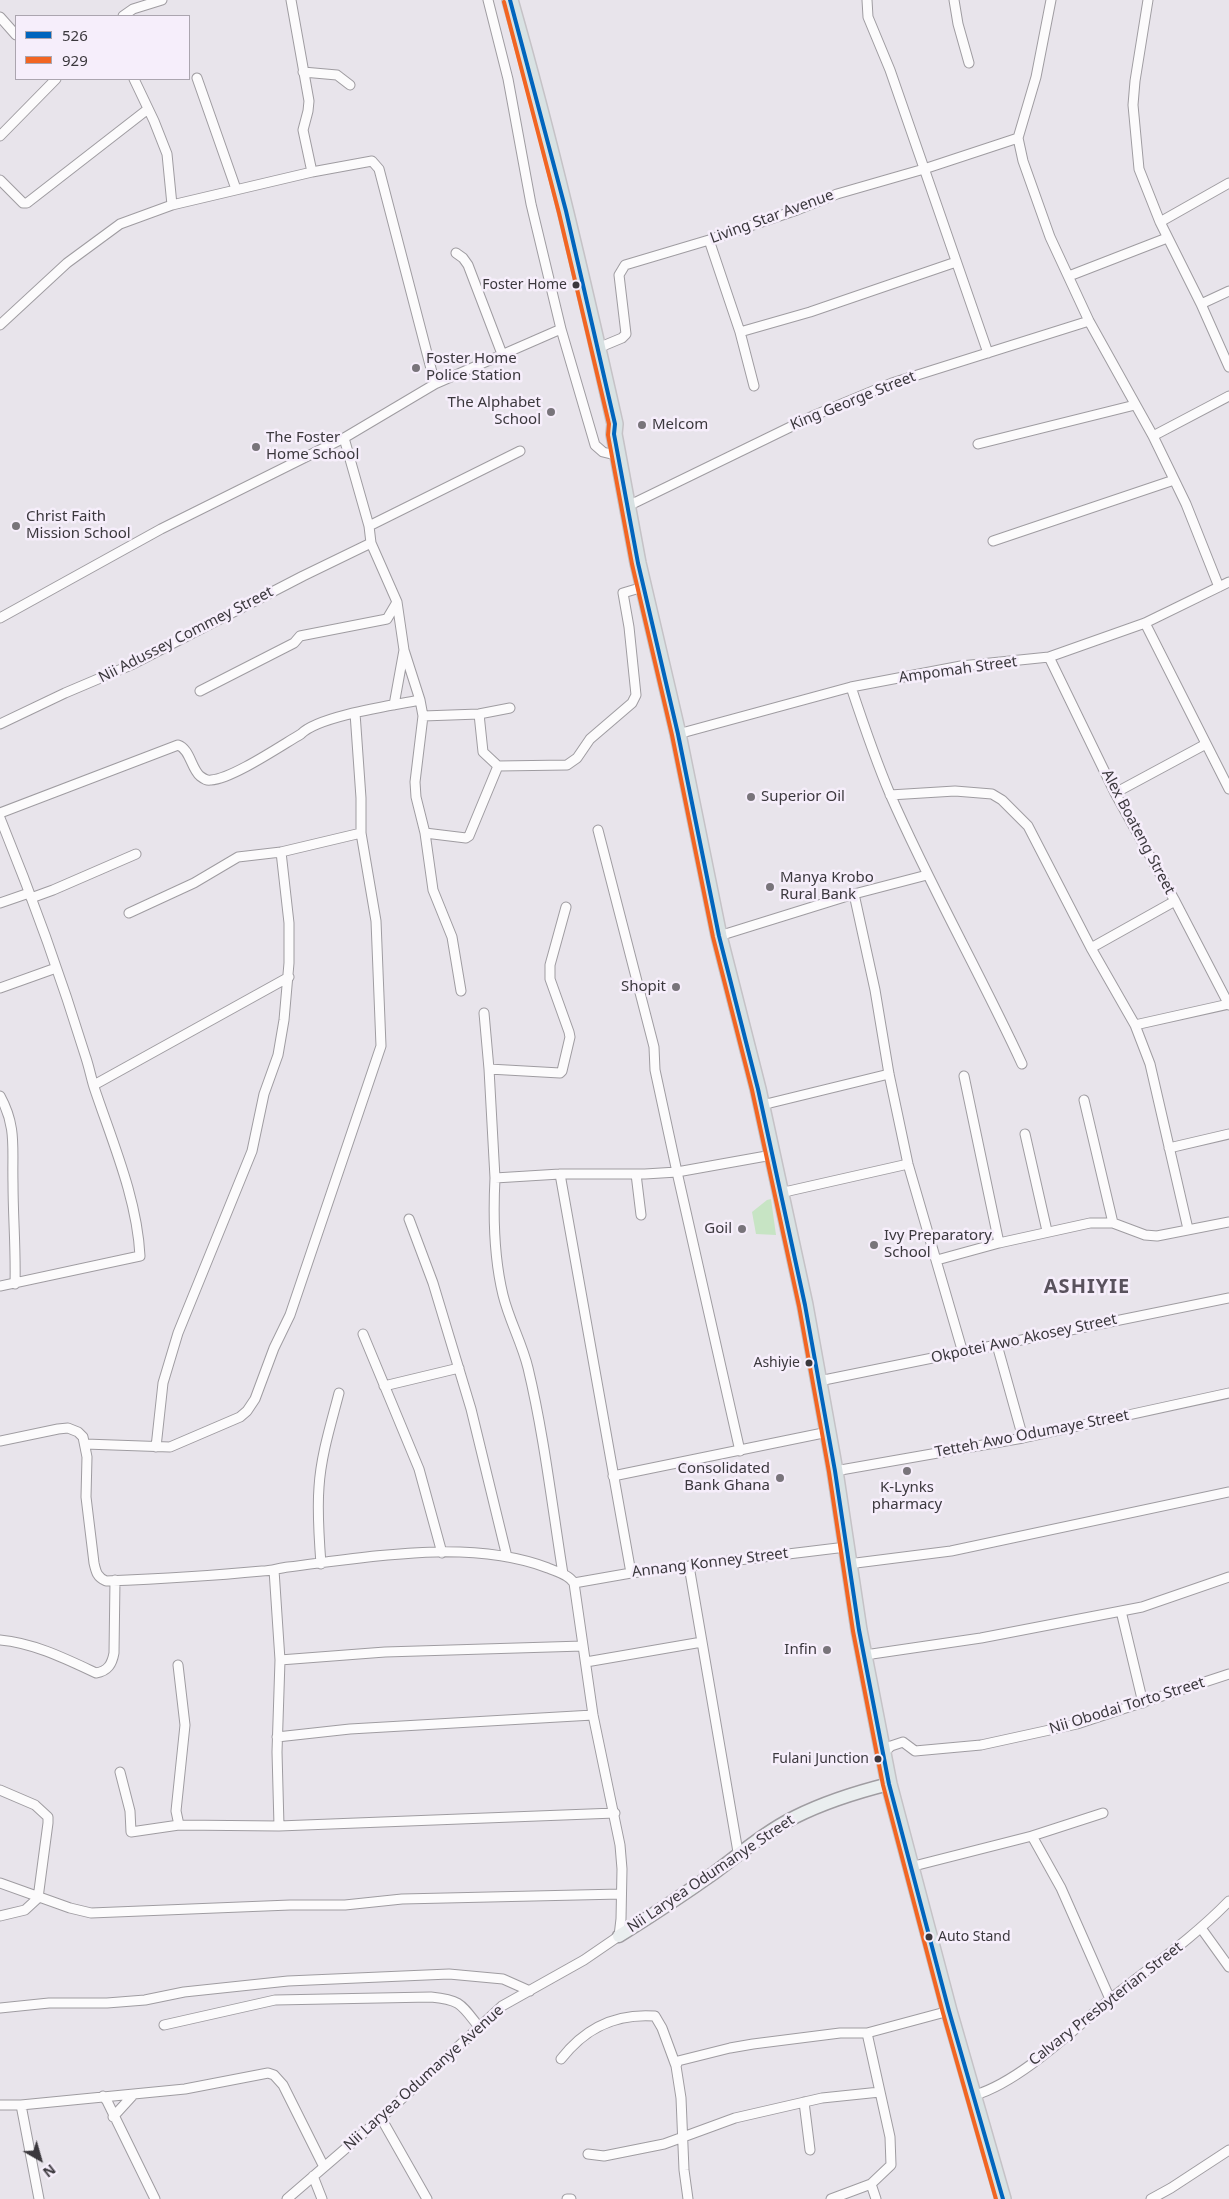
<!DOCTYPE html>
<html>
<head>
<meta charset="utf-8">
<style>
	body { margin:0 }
	#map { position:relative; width:1229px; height:2199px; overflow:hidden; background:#e8e4eb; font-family:"Noto Sans",sans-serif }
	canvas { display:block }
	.legend { position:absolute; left:15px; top:15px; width:175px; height:65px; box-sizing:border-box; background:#f6eefb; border:1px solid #aba5af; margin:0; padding:6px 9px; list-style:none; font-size:15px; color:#3b383d }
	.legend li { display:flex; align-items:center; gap:10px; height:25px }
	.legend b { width:25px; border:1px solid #aba5af }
	.north { position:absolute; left:15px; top:2134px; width:50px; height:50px; -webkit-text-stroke:4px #f6eefb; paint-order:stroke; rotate:142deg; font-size:14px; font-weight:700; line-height:20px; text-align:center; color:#3b383d }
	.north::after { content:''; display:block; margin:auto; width:18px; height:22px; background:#3b383d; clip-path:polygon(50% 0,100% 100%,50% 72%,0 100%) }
</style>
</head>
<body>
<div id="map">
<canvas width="1229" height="2199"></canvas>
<ul class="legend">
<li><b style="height:6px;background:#0065bd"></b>526</li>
<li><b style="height:6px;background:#f26522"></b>929</li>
</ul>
<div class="north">N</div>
</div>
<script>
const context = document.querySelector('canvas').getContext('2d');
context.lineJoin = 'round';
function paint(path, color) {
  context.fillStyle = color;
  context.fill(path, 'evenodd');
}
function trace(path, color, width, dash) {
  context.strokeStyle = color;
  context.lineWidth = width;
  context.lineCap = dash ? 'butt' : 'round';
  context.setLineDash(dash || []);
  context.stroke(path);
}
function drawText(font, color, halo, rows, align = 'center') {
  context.font = font + ' "Noto Sans",sans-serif';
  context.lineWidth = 5;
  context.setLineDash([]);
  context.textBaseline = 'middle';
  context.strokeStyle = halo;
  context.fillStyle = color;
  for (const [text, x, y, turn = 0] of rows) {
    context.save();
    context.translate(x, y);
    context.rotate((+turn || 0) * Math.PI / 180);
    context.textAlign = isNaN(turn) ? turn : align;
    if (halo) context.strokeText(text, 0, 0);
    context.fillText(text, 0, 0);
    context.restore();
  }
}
paint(new Path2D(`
	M 771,1199 L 776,1235 L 756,1234 L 752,1212 L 767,1200 Z`), '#c7e4c4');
const street = new Path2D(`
	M 291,0 L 309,101 L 308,111 L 303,130 L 312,172
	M 867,0 L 868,17 L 890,70 L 988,353
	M 954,0 L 958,24 L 969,63
	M 1051,0 L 1036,77 L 1018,138 L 1023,161 L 1050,237 L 1089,321 L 1153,436 L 1186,504 L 1219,587
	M 1148,0 L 1135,81 L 1133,105 L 1139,169 L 1160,222 L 1201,304 L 1229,367
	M 123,16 L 133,9 L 162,0
	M 0,17 L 16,35
	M 303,72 L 337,75 L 350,85
	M 197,78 L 236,189
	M 134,79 L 154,121 L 167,154 L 172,205
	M 0,136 L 56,79
	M 0,180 L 23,203 L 27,203 L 148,109
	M 1160,222 L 1229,183
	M 709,240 L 740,332 L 754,386
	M 456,253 L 463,258 L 468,265 L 502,354
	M 1069,276 L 1167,238
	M 1201,304 L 1229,291
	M 0,325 L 67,263 L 120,224 L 172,205 L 312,172 L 372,161 L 379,169 L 435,384
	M 561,329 L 595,445 L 603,452 L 619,456
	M 740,332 L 810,312 L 956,262
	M 598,348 L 622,338 L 626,334 L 619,275 L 625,265 L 709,240 L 797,210 L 837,194 L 924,169 L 1018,138
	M 1153,436 L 1229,396
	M 344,438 L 369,526 L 371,543 L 397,602 L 404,650 L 394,705
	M 978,444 L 1135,405
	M 628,506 L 815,415 L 892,383 L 1089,321
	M 369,526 L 520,451
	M 993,541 L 1174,480
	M 0,618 L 161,529 L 344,438 L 435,384 L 561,329 L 531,204 L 508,79 L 488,0
	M 1145,623 L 1229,789
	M 404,650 L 420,700 L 423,716 L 415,782 L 416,797 L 425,833 L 466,838 L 469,836 L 498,766 L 483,752 L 479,714
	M 1049,657 L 1115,793 L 1175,901 L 1229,1005
	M 851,687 C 863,723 875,759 890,794 C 930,886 980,973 1022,1064
	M 200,691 L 294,643 L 300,636 L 387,619 L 397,602
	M 423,716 L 479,714 L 510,708
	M 0,724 L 65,693 L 131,665 L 303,576 L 371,543
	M 678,734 L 851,687 L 961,666 L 1049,657 L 1145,623 L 1229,582
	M 498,766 L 567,765 L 577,758 L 590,739 L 632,703 L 636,695 L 629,627 L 623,593 L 643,587
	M 1115,793 L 1206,744
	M 890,795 L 955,791 L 992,794 L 1002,800 L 1028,826 L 1091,948 L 1135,1025 L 1150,1064 L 1188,1229
	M 0,813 L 178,745 C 190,749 191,768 200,776 C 204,779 207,781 211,780 C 232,779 282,745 301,734 C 318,716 394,705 420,700
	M 0,818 C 32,896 61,977 86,1058 C 89,1067 91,1077 94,1087 C 112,1141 137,1198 140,1256 L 0,1286
	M 598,830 L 654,1047 L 655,1070 L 677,1172 L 740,1451
	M 425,833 L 433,890 L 452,937 L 461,991
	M 854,894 L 875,990 L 889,1074 L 908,1164 L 963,1353
	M 31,898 L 53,890 L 136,854
	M 0,903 L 29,893
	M 129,913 L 194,883 L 238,857 L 281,852 L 361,833
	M 719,936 L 854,894 L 927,875
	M 1091,948 L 1175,901
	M 0,988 L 56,968
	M 484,1013 L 489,1069 L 495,1178
	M 1135,1025 L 1229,1004
	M 489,1069 L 560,1073 L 562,1071 L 570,1037 L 569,1032 L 550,979 L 550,965 L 566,907
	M 964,1076 L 999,1243
	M 94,1085 L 289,977
	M 0,1096 C 17,1127 12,1148 13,1183 C 13,1217 16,1250 15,1284
	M 1084,1100 L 1113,1223
	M 762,1105 L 889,1074
	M 1025,1134 L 1047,1231
	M 1169,1148 L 1229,1134
	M 560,1174 L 495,1178 C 493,1217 494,1258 503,1295 C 509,1320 522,1343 528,1368 C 544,1435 552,1505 563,1574
	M 636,1174 L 641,1215
	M 780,1193 L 908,1164
	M 409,1219 L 433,1283 L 471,1409 L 507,1557
	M 937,1260 L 999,1243 L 1090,1223 L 1113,1223 L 1145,1235 L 1157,1236 L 1229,1222
	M 363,1334 L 419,1469 L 442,1553
	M 997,1345 L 1023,1438
	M 819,1381 L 1229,1298
	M 384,1386 L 459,1368
	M 0,1441 L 58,1429 L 68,1428 L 78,1432 L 83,1437 L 87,1457 L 86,1497 L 94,1563 C 96,1572 97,1577 106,1581 C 158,1579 210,1576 262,1571 C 271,1571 279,1568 288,1567 C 370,1557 469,1538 548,1568 C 557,1572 568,1574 574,1583 L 593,1715 L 620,1845 L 622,1869 L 621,1919 L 619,1936 L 584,1960 L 502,2006 L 381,2118 L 287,2199
	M 85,1444 L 170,1447 L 240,1417 L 247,1411 L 255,1399 L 274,1348 L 290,1315 L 381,1046 L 376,921 L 361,833 L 361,798 L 355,713
	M 156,1447 L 163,1383 L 178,1333 L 252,1151 L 264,1094 L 278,1055 L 284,1020 L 289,963 L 289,923 L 281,852
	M 835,1471 L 1023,1438 L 1229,1393
	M 613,1476 L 828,1432
	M 321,1564 C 319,1538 317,1512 319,1487 C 321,1455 331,1424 339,1393
	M 848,1564 L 951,1551 L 1229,1492
	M 689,1566 L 738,1852
	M 274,1570 L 280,1660 L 277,1752 L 279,1826
	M 631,1573 L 560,1174 L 645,1174 L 677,1172 L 772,1155
	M 574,1583 L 631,1573 L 846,1547
	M 1121,1611 L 1143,1703
	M 0,1640 C 34,1643 66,1659 96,1673 C 108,1671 112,1664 114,1653 L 115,1580
	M 865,1655 L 981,1638 L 1142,1607 L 1229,1577
	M 280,1660 L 385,1652 L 583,1646
	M 586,1662 L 702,1642
	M 178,1665 L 185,1725 L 176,1811 L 179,1825
	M 277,1737 L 350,1729 L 593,1715
	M 883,1753 L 891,1746 L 903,1742 L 915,1751 L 981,1745 L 1077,1724 L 1229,1674
	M 120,1772 L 130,1811 L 131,1832 L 179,1825 L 279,1826 L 615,1813
	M 0,1790 L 35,1805 L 48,1817 L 48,1823 L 38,1898 L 25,1910 L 0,1916
	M 1103,1813 L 1032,1836 L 1061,1888 L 1110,1999
	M 910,1867 L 1032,1836
	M 0,1883 L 70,1908 L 91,1913 L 290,1905 L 345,1905 L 402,1899 L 621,1894
	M 1201,1928 L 1229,1967
	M 0,2008 L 49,2003 L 107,2003 L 145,2000 L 184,1992 L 288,1981 L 449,1974 L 503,1979 L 530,1991
	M 164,2025 L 275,2000 L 431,1997 C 461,2000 461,2004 479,2027
	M 867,2033 L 890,2137 L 891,2165 L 871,2184 L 876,2199
	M 561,2059 C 585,2028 615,2013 655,2016 L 662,2028 L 676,2066
	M 975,2095 C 1019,2082 1072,2031 1108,2001 C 1150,1967 1191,1940 1229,1901
	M 103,2096 L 107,2101 L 155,2199
	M 804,2102 L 810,2150
	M 0,2105 L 21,2105 L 185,2089 L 268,2073 L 274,2075 L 283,2085 L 324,2167
	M 21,2105 L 39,2199
	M 113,2117 L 134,2094
	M 381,2118 L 427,2199
	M 588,2154 L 604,2156 L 664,2144 L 735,2118 L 822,2098 L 880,2092
	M 313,2176 L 322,2199
	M 567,2199 L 571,2199
	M 688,2199 L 684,2170 L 681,2098 L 676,2066 L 678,2061 L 730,2048 L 753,2044 L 840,2033 L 867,2033 L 949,2011
	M 831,2199 L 871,2184
	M 1151,2199 L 1171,2188 L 1229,2150`);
const secondary = new Path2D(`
	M 619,1936 C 651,1916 683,1895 714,1873 C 741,1853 765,1832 795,1817 C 825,1802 857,1792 889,1784`);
const primary = new Path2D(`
	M 510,0 C 550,140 583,282 615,424 L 614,434 L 638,563 L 678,734 L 719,936 L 758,1089 L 805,1305 L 835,1471 L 859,1630 L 889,1784 L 949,2011 L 1003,2199`);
trace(street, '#9f9ca1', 11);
trace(secondary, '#9f9ca1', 15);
trace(primary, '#c5c2c6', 18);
trace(street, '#fcfbfc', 9);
trace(secondary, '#eaeeef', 12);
trace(primary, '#d8e2e3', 15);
trace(new Path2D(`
	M 510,0 L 566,211 L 615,424 L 614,434 L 638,563 L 678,734 L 719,936 L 758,1089 L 805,1305 L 835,1471 L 859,1630 L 889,1784 L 949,2011 L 1003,2199`), '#0065bd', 4);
trace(new Path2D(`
	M 504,2 L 559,213 L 609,424 L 608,435 L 632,564 L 672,735 L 713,937 L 752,1090 L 799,1306 L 829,1472 L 853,1631 L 883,1785 L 943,2013 L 996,2199`), '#f26522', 4);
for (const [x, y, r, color] of [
	[576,285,4.5,"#3b383d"],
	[416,368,5,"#78747a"],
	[551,412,5,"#78747a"],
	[642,425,5,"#78747a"],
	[256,447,5,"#78747a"],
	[16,526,5,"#78747a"],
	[751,797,5,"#78747a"],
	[770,887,5,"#78747a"],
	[676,987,5,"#78747a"],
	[742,1229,5,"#78747a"],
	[874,1245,5,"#78747a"],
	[809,1363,4.5,"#3b383d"],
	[907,1471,5,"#78747a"],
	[780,1478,5,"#78747a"],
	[827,1650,5,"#78747a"],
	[878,1759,4.5,"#3b383d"],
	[929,1937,4.5,"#3b383d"]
]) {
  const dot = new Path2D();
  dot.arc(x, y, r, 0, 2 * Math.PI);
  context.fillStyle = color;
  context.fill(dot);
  trace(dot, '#f6eefb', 2);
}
drawText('14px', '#3b383d', '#f6eefb', [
	["Foster Home",567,285],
	["Ashiyie",800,1363],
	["Fulani Junction",869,1759],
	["Auto Stand",938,1937,"left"]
], 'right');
drawText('15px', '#3b383d', '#f6eefb', [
	["Living Star Avenue",772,217,-20],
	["King George Street",853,401,-22],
	["Nii Adussey Commey Street",186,635,-27],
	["Ampomah Street",958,670,-8],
	["Alex Boateng Street",1138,832,62],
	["Okpotei Awo Akosey Street",1024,1339,-12],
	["Tetteh Awo Odumaye Street",1032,1434,-11],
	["Annang Konney Street",710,1563,-7],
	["Nii Obodai Torto Street",1127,1706,-17],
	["Nii Laryea Odumanye Street",711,1874,-34],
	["Calvary Presbyterian Street",1106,2004,-38],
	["Nii Laryea Odumanye Avenue",424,2078,-42]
]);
drawText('15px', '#3b383d', '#f6eefb', [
	["Foster Home",426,359],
	["Police Station",426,376],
	["The Alphabet",541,403,"right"],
	["School",541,420,"right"],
	["Melcom",652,425],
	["The Foster",266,438],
	["Home School",266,455],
	["Christ Faith",26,517],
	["Mission School",26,534],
	["Superior Oil",761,797],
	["Manya Krobo",780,878],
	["Rural Bank",780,895],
	["Shopit",666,987,"right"],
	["Goil",732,1229,"right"],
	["Ivy Preparatory",884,1236],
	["School",884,1253],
	["Consolidated",770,1469,"right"],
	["Bank Ghana",770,1486,"right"],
	["K-Lynks",907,1488,"center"],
	["pharmacy",907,1505,"center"],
	["Infin",817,1650,"right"]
], 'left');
context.letterSpacing = '1px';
drawText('bold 20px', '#59525d', '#f6eefb', [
	["ASHIYIE",1087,1287]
]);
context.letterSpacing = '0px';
</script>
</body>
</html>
